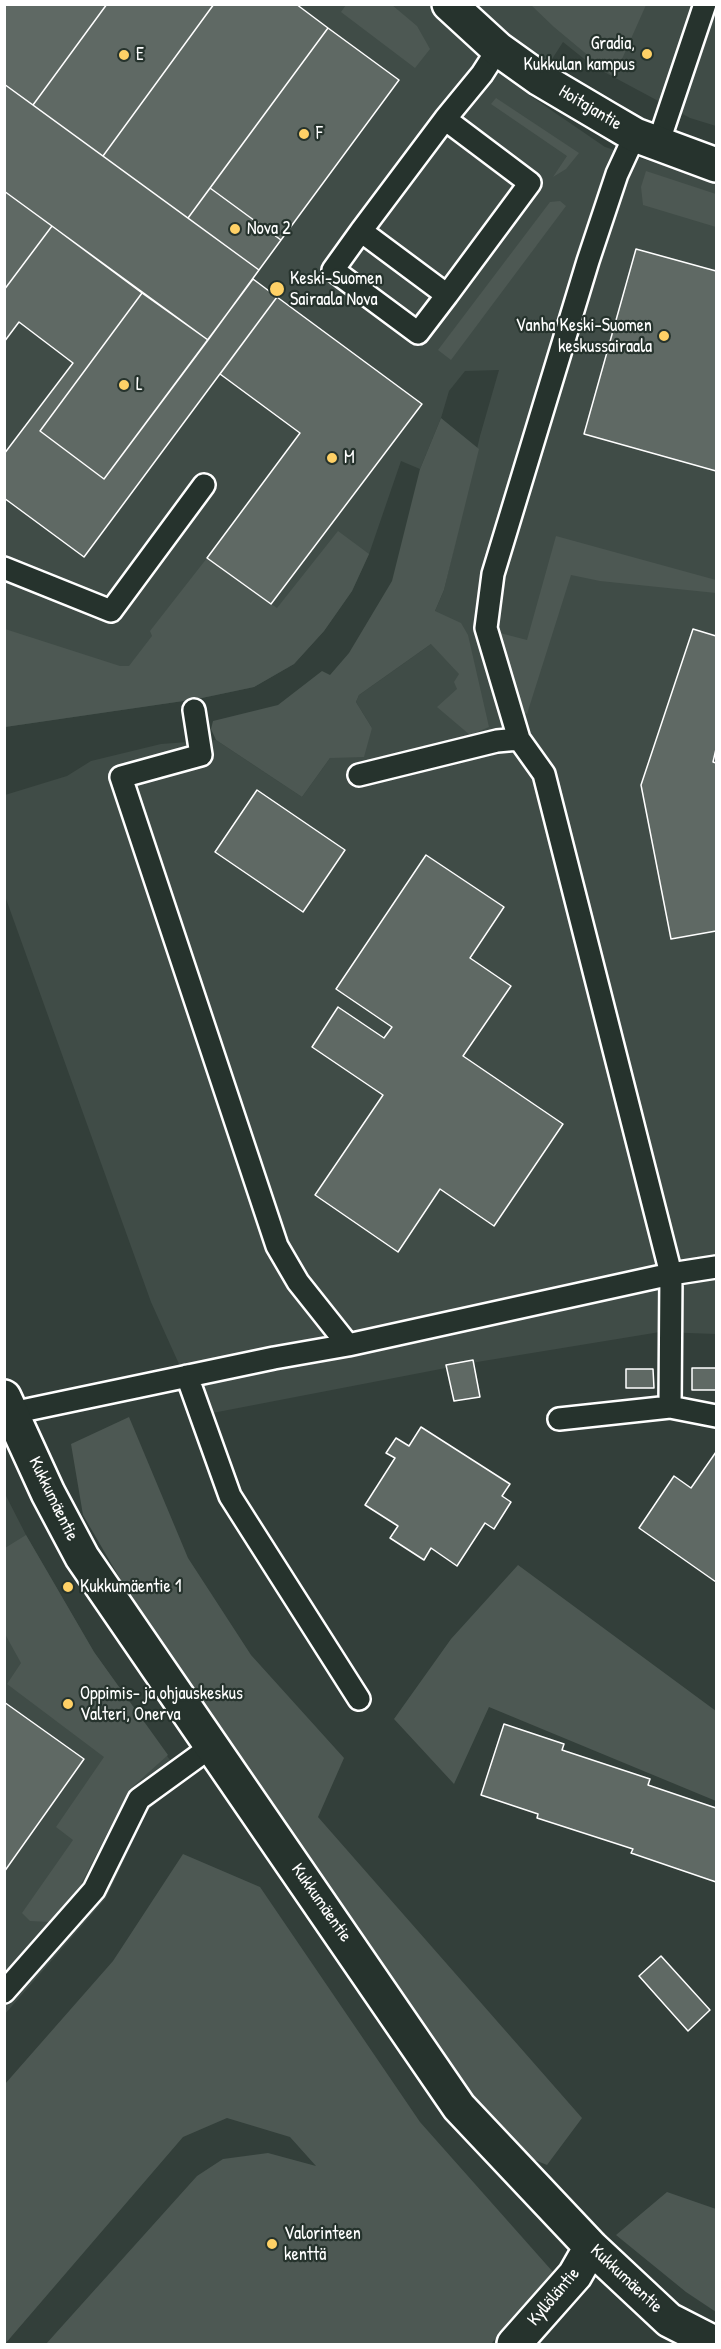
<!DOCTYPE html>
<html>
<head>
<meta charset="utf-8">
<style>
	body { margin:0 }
	#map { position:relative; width:721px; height:2349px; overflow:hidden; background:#333f3a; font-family:"Patrick Hand",sans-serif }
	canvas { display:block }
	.frame { position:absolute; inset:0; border:6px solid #fff; pointer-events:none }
</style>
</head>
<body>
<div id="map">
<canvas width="721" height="2349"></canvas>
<div class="frame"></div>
</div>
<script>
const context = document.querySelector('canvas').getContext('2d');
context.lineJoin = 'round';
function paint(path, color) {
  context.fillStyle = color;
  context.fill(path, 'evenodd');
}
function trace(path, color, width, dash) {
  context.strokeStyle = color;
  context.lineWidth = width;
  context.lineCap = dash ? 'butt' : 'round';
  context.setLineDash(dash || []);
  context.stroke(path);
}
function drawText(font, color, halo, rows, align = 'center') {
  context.font = font + ' "Patrick Hand",sans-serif';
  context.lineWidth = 4.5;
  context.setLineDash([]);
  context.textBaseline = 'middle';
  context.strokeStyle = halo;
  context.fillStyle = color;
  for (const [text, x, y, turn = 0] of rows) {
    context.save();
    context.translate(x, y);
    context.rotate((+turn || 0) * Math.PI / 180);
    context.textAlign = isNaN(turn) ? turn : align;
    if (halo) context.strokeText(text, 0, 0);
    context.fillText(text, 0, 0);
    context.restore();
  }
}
paint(new Path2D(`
	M 5,5 L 716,5 L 716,126 L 690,118 L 593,66 L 563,42 L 529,95 L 605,147 L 716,182 L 716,1334 L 660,1332 L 477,1362 L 202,1415 L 151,1302 L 5,896 L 5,795 L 67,776 L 91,761 L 161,744 L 216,740 L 302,797 L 330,758 L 372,728 L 356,702 L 359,695 L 431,644 L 435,611 L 444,590 L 480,436 L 499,370 L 465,371 L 449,391 L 441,418 L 420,469 L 401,461 L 369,554 L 352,591 L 324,631 L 294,664 L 254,687 L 197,699 L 5,727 Z
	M 4,1492 L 26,1535 L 94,1652 L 184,1780 L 148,1810 L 106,1898 L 5,2014 Z`), '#404c47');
paint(new Path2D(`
	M 346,5 L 392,5 L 417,26 L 430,49 L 415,68 L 341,12 Z
	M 531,5 L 646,5 L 614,77 L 554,27 Z
	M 496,98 L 579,153 L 566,169 L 553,177 L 567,156 L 491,104 Z
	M 646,171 L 716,194 L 716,227 L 643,205 L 641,187 Z
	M 560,201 L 566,206 L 451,360 L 438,350 L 550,202 Z
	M 441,418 L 479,449 L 444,590 L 435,611 L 461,623 L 468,635 L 489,727 L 470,735 L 437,707 L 457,689 L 454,682 L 459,674 L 431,644 L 359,695 L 356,702 L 372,728 L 364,757 L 330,758 L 302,797 L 216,740 L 211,729 L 213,721 L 278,705 L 322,671 L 330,675 L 349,653 L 392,581 L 420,469 Z
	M 338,531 L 369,554 L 352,591 L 324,631 L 294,664 L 254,687 L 197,699 L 5,727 L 5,629 L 120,666 L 129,666 L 152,636 L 150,631 L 207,558 L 277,608 Z
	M 556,536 L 716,580 L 716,593 L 600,581 L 571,575 L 527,714 L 523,713 L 500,633 L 527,640 Z
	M 129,1417 L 188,1558 L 251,1655 L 344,1758 L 318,1817 L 582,2118 L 547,2165 L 522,2155 L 468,2092 L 140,1613 L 83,1515 L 71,1444 Z
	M 26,1535 L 94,1652 L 168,1755 L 130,1789 L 80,1886 L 50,1922 L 30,1921 L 22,1913 L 73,1840 L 56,1827 L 104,1757 L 7,1684 L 21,1663 L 5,1634 L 5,1548 Z
	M 518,1565 L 716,1711 L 716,1801 L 489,1707 L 454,1784 L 394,1719 L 451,1639 Z
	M 183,1854 L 260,1887 L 420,2122 L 553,2272 L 491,2344 L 46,2344 L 197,2176 L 223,2159 L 268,2153 L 316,2166 L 290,2137 L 227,2118 L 183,2137 L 5,2344 L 5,2084 L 113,1961 Z
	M 667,2192 L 716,2209 L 716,2312 L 686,2292 L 616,2235 Z`), '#4d5853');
const building = new Path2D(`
	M 4,4 L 107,4 L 33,105 L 4,84 Z
	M 107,4 L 214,4 L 103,156 L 33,105 Z
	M 214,4 L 296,4 L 328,28 L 188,218 L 103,156 Z
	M 328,28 L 399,80 L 281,240 L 210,188 Z
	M 4,84 L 259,270 L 208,340 L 4,191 Z
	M 210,188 L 281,240 L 259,270 L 188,218 Z
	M 4,191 L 52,226 L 4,290 Z
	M 52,226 L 142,293 L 40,431 L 104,479 L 253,279 L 277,297 L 84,557 L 4,498 L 4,454 L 73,363 L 19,322 L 4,342 L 4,290 Z
	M 636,249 L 716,271 L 716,471 L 584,434 Z
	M 142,293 L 208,340 L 104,479 L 40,431 Z
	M 277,297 L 422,404 L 271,604 L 207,558 L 300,433 L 220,374 Z
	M 693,629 L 716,636 L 716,749 L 713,762 L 716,763 L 716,931 L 671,939 L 641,785 Z
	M 257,790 L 345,850 L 303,912 L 215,852 Z
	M 426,855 L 504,907 L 470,958 L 511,986 L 463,1056 L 563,1124 L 494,1226 L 440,1189 L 398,1252 L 315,1195 L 383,1095 L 312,1047 L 338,1007 L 384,1038 L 392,1027 L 336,989 Z
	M 473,1360 L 480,1397 L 454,1401 L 446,1365 Z
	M 692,1368 L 716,1368 L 716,1390 L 692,1390 Z
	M 626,1369 L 653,1369 L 654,1388 L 626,1388 Z
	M 421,1427 L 510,1484 L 502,1496 L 511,1502 L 494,1529 L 485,1523 L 457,1566 L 431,1548 L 424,1560 L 390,1538 L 398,1526 L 365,1505 L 395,1458 L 386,1453 L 396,1438 L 409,1446 Z
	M 716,1452 L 716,1582 L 639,1528 L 674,1476 L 691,1488 Z
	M 4,1702 L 84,1759 L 4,1872 Z
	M 504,1724 L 564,1744 L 562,1750 L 650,1779 L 648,1785 L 716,1808 L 716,1882 L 631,1853 L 633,1849 L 537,1818 L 538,1814 L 481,1795 Z
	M 661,1956 L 710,2010 L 688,2031 L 639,1976 Z`);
paint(building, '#5f6964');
trace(building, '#fff', 1.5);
const lane = new Path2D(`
	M 445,119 L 530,183 L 447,295 L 361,231 L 445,119 L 482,74 L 498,49
	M 658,144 L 705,4
	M 361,231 L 333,270 L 418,333 L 447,295
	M 4,568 L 111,611 L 204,485
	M 194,710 L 201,755 L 121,777 L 277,1246 L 298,1282 L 348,1345
	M 359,775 L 497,741 L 519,739
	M 187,1376 L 230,1496 L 359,1699
	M 670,1407 L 716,1416
	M 12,1413 L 274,1358 L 348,1345 L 671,1274 L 716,1267
	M 559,1419 L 670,1407 L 671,1274 L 544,774 L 519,739 L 486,628 L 493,574 L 588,261 L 617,174 L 635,135
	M 4,1992 L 94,1890 L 139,1799 L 212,1746`);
const street = new Path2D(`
	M 449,4 L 498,49 L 540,79 L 606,118 L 635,135 L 716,165
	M 4,1397 L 48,1493 L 82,1557 L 459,2107 L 591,2247 L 669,2320 L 716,2344
	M 514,2344 L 575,2275 L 591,2247`);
trace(lane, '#fff', 26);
trace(street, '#fff', 38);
trace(lane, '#26332d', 21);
trace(street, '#26332d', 33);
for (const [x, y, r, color] of [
	[647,54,6,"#ffd166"],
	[124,55,6,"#ffd166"],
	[304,134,6,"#ffd166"],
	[235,229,6,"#ffd166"],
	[277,289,8,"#ffd166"],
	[664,336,6,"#ffd166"],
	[124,385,6,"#ffd166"],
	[332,458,6,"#ffd166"],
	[68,1587,6,"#ffd166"],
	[68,1704,6,"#ffd166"],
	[272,2244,6,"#ffd166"]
]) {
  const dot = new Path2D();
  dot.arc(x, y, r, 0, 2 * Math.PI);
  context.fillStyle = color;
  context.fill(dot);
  trace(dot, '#26332d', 2);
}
drawText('18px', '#fff', '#26332d', [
	["Gradia,",635,44,"right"],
	["Kukkulan kampus",635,65,"right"],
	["E",136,55],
	["F",316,134],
	["Nova 2",247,229],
	["Keski-Suomen",290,279],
	["Sairaala Nova",290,300],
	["Vanha Keski-Suomen",652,326,"right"],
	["keskussairaala",652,347,"right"],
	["L",136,385],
	["M",344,458],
	["Kukkumäentie 1",80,1587],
	["Oppimis- ja ohjauskeskus",80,1694],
	["Valteri, Onerva",80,1715],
	["Valorinteen",284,2234],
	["kenttä",284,2255]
], 'left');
drawText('18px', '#fff', '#26332d', [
	["Hoitajantie",590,108,31],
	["Kukkumäentie",53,1499,64],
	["Kukkumäentie",321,1903,55],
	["Kukkumäentie",626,2279,43],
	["Kyllöläntie",554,2297,-50]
]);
</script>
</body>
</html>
